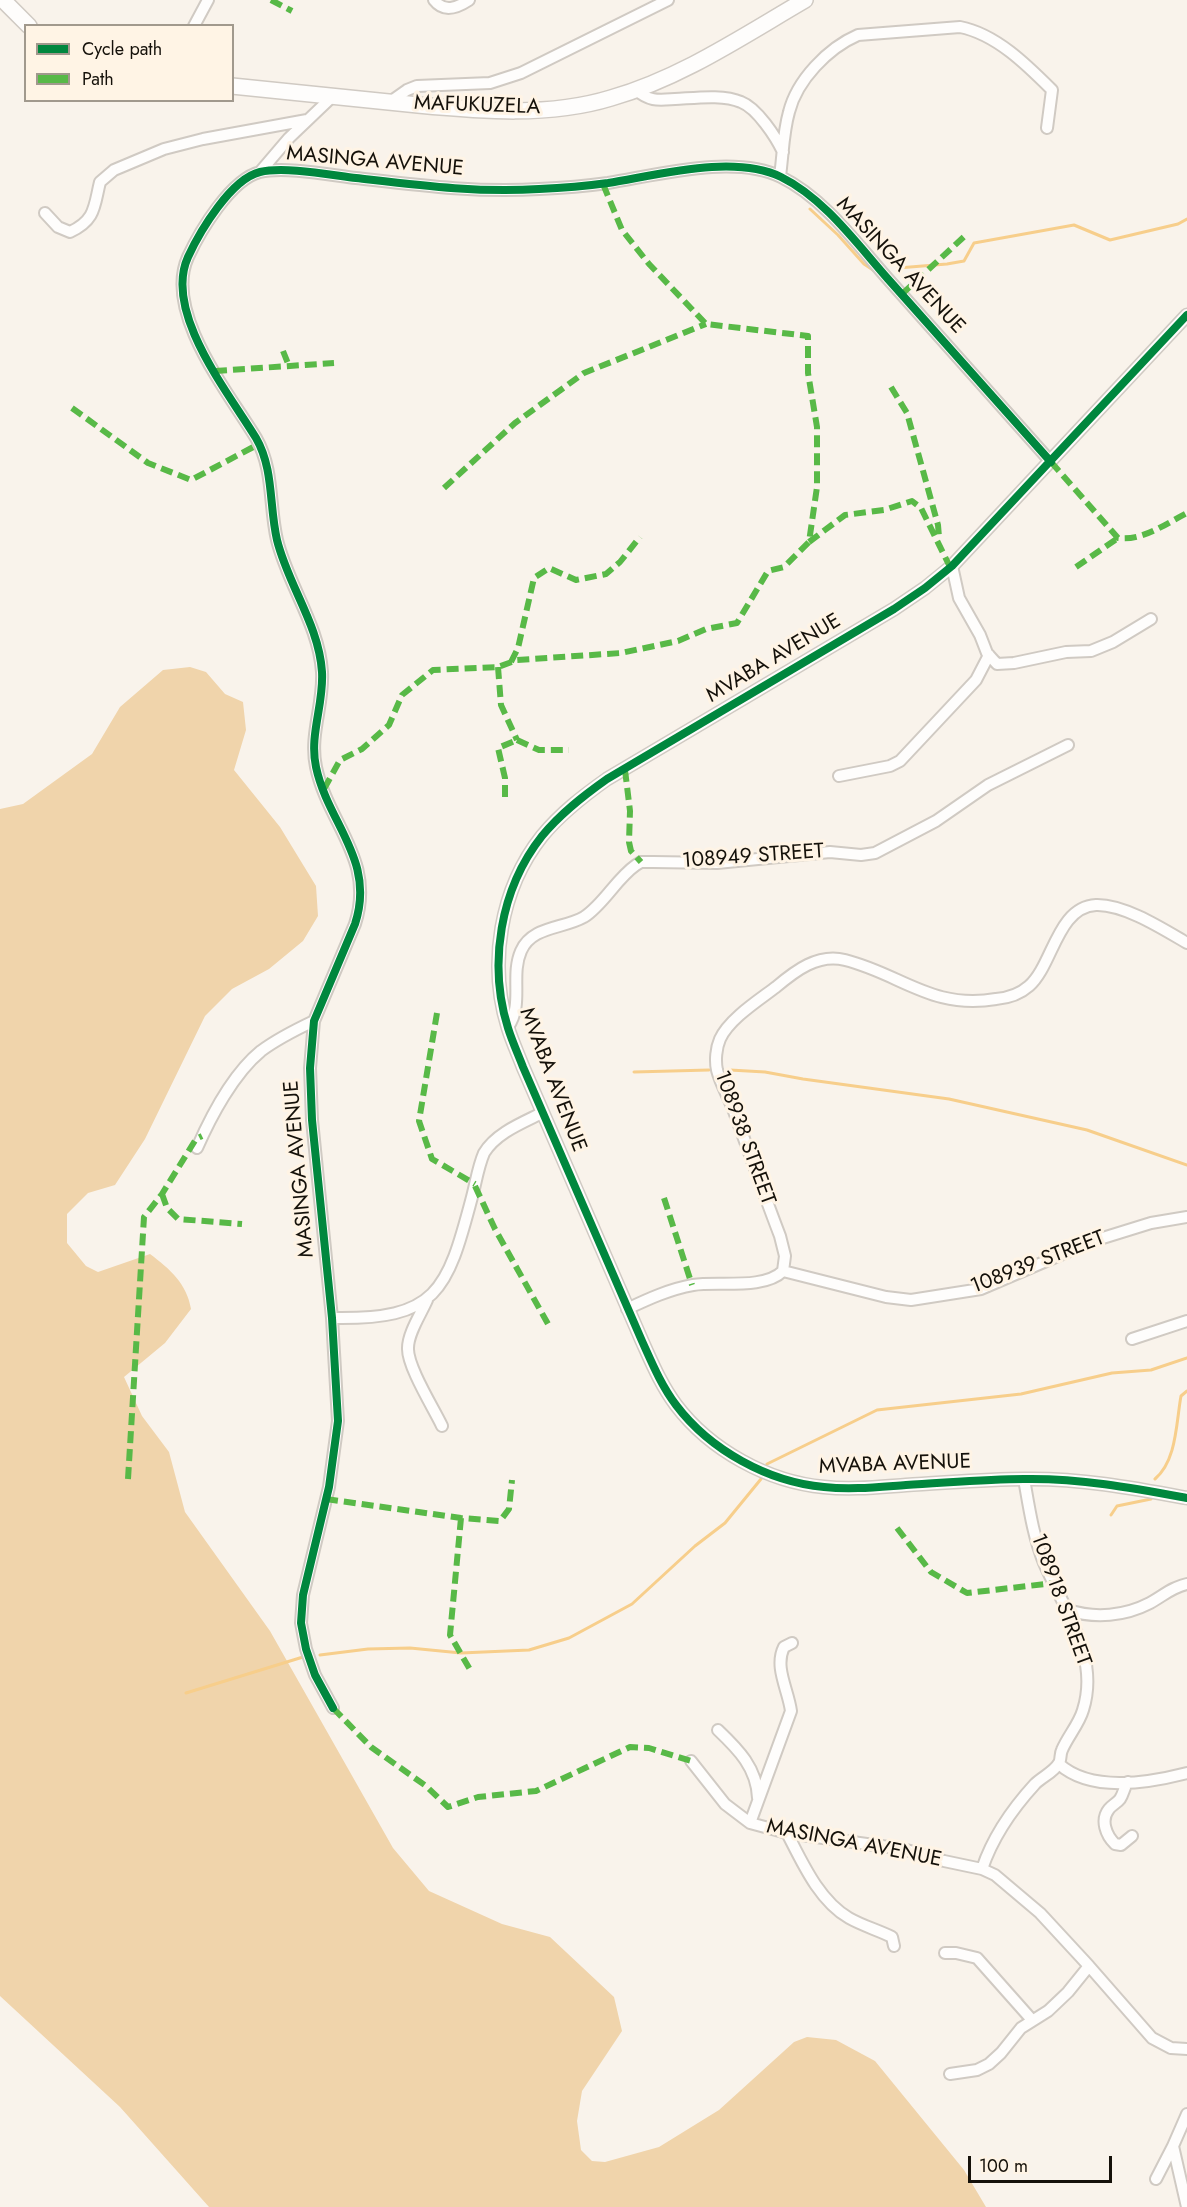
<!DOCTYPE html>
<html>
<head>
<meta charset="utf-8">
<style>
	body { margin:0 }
	#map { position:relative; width:1187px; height:2207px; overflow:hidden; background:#f9f3eb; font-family:Jost,sans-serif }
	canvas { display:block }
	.legend { position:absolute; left:24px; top:24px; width:210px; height:78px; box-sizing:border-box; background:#fff4e5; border:2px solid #a1998d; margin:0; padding:8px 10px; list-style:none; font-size:18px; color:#15110a }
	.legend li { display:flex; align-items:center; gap:12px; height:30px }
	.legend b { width:30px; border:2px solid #a1998d }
	.scale { position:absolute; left:968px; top:2156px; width:144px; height:27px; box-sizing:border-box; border:3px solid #15110a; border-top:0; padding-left:8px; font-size:18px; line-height:21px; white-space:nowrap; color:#15110a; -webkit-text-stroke:4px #fff4e5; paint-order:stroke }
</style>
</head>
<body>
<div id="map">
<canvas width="1187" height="2207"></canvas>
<ul class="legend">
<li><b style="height:8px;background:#00873e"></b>Cycle path</li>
<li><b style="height:8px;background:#58b947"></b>Path</li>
</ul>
<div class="scale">100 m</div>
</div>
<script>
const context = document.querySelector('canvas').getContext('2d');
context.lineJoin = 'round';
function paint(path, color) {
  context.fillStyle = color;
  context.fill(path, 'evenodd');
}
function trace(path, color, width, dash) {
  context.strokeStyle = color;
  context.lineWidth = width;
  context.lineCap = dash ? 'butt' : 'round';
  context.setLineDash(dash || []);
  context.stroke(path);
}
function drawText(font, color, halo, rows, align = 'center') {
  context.font = font + ' Jost,sans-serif';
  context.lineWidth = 6;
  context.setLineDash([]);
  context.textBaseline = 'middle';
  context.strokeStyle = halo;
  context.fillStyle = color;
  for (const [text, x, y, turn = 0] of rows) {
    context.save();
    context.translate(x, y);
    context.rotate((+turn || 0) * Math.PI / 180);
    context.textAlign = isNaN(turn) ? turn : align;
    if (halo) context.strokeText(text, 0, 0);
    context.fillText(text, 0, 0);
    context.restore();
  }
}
paint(new Path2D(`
	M 190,667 L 206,672 L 225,694 L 243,702 L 246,730 L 234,770 L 280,827 L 316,886 L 318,916 L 303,941 L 269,969 L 232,989 L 205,1016 L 145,1139 L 115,1185 L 88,1193 L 67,1214 L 67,1243 L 86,1266 L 98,1272 L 150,1254 C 170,1269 187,1284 191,1309 L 165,1343 L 124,1377 L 142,1416 L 169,1452 L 185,1512 L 270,1631 L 393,1848 L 429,1891 L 502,1924 L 550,1937 L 614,1997 L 622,2031 L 582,2091 L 577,2121 L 581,2150 L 592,2161 L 605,2162 L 659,2147 L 719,2110 L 794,2042 L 807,2037 L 836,2040 L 875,2061 L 964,2170 L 986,2207 L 209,2207 L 120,2107 L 0,1996 L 0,809 L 23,804 L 92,754 L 120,707 L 163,670 Z`), '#f0d4ab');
trace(new Path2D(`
	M 810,209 L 838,235 L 864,264 L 876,272
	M 898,268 L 947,264 L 964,261 L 974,243 L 1074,225 L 1110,240 L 1178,224 L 1187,219
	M 730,1070 L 765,1072 L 803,1079 L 949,1099 L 1087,1130 L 1187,1165
	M 634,1072 L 709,1070
	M 767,1464 L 877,1410 L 1021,1394 L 1112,1373 L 1151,1370 L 1187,1358
	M 1155,1479 C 1177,1460 1176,1423 1181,1396 L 1187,1391
	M 1111,1515 L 1117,1506 L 1151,1499
	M 320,1655 L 368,1649 L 410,1648 L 461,1653 L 529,1650 L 569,1638 L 632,1604 L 695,1546 L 725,1523 L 761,1479
	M 186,1693 L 303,1657`), '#f7ce8b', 3);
const minor = new Path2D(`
	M 434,0 C 444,13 457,8 469,0
	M 194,26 L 208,0
	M 636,90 C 650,102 659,100 675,99 C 695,98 723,94 741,102 C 757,108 776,137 783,152
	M 390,102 L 407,90 L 417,86 L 490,83 L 521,73 L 668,0
	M 260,172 L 289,138 L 333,96
	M 780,176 C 783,155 783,133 789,112 C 797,80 828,48 858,35 L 960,27 C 996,34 1027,65 1052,90 L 1047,128
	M 45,213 L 58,227 L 70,232 C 96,220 94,206 100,182 L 114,170 L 164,149 L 203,139 L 307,120
	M 952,566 L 959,598 L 980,635 L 987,653 L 997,664 L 1014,663 L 1066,652 L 1091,651 L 1113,642 L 1151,619
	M 839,776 L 890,766 L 900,761 L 976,680 L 989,655
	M 508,1027 C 524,1004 510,976 521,951 C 532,926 563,929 584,917 C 604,904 616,879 636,865 L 641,862 L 653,862 L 717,863 L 830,852 L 861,855 L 875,853 L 936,821 L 988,785 L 1068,745
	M 197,1148 C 211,1116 234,1073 261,1051 C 277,1039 295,1030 314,1021
	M 783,1271 L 886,1297 L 911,1300 L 981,1289 L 1093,1241 L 1151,1223 L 1187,1217
	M 427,1300 C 421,1314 408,1333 408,1348 C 407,1366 434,1409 442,1426
	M 627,1309 C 648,1299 670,1289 693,1285 C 718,1281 764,1290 783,1271 L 785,1256 L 780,1236 C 765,1197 751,1157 736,1117 C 731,1101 721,1086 717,1070 C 715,1061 716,1048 720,1039 C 729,1019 759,1000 776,987 C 795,971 818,953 845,960 C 901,974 932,1010 996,999 C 1008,998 1020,994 1029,986 C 1053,965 1057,907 1096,905 C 1124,904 1163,929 1187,943
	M 332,1318 C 437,1320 447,1292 472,1197 C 476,1182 478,1167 484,1153 C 496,1133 522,1123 542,1113
	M 1132,1339 L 1187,1321
	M 1068,1610 C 1095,1619 1125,1616 1150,1603 C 1163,1596 1172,1587 1187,1584
	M 333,1708 L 315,1675 L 306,1649 L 301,1623 L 303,1595 L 329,1487 L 338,1421 L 332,1318 L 312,1120 L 310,1068 L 314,1021 L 355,924 C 376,860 328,824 316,767 C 309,735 324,704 322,672 C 319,625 288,585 277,540 C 269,506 274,469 256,438 C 228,392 163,312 188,257 C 200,231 231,179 260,172 C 284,166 331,175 356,178 C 417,185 477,193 539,189 C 562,188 586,186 608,183 C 658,175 734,154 781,177 C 824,198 857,244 888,279 C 943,340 996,401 1051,462
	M 718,1730 C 738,1749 757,1768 758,1798
	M 691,1761 L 725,1804 L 750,1823 L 787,1833 L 903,1849 L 944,1861 L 982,1869 L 995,1875 L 1040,1913 L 1089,1966 L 1152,2038 L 1171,2048 L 1187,2049
	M 1059,1764 C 1091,1793 1148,1783 1187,1773
	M 1128,1782 C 1124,1787 1124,1793 1120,1799 C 1117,1803 1112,1805 1109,1809 C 1100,1820 1106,1835 1115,1844 L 1121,1845 L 1132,1836
	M 750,1823 L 791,1711 C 788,1689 774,1667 784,1647 L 792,1643
	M 787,1833 C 802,1862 819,1901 849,1918 C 863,1926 878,1930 892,1937 L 894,1946
	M 982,1869 C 992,1839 1013,1808 1035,1784 C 1042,1777 1054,1772 1059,1763 C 1061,1760 1060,1754 1062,1750 C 1068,1736 1079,1724 1083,1710 C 1100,1657 1064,1609 1044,1563 C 1033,1536 1029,1507 1024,1479
	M 945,1953 L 956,1953 L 977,1958 L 1032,2020
	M 950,2074 L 977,2070 L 989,2064 L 1001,2053 L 1021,2028 L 1048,2011 L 1068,1992 L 1089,1966
	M 1156,2179 L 1173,2146
	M 1187,2207 L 1173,2146 L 1187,2114`);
const tertiary = new Path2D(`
	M 1187,315 L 952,566 L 925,588 L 894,609 L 607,779 C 583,796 561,813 542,836 C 500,889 488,964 508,1028 C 512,1041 518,1054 523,1067 L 642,1341 C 652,1363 661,1385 676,1405 C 710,1450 768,1482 824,1487 C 851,1490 878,1487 906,1485 C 945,1483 985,1479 1024,1479 C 1080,1478 1133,1488 1187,1498`);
const secondary = new Path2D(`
	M 3,0 L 29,26
	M 232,86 C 294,92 356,99 418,105 C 482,111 549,117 611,98 C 681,78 743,36 805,0`);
trace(minor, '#d0cac3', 14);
trace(tertiary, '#d0cac3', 15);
trace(secondary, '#d0cac3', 18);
trace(minor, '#fefdfc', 10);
trace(tertiary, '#fefdfc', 12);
trace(secondary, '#fefdfc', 15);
trace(new Path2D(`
	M 271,0 L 292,11
	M 902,294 L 968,233
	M 283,351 L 289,366
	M 215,371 L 334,363
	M 891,387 L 907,413 L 938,525 L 939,537
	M 72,408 L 148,463 L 191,480 L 259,444
	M 1051,462 L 1118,538 C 1143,541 1165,524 1187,513
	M 444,488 L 515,423 L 584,373 L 706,324
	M 809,542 L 845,515 L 884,510 L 912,501 L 921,508 L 950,567
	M 1076,567 L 1118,538
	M 511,662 L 518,648 L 534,578 L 549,568 L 576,580 L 606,574 L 620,562 L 640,537
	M 498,667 L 501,705 L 517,740
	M 517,740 L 539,750 L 569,750
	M 625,770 L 630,811 L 629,842 L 631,851 L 641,862
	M 324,789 L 340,760 L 362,749 L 389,725 L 402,695 L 433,670 L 498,667 L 517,660 L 621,653 L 678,641 L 706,629 L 737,623 L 768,571 L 784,567 L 809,542 L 817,487 L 817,427 L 808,373 L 808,336 L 706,324 L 649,264 L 622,230 L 603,184
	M 505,797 L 505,778 L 498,748 L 517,740
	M 437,1013 L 419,1121 L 432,1159 L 475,1184
	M 475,1186 L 495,1229 L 548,1324
	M 162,1194 L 167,1208 L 178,1219 L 242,1224
	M 664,1198 L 692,1285
	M 128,1479 L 144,1217 L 162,1194 L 196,1139 L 202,1136
	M 326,1499 L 461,1518 L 500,1521 L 509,1509 L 512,1480
	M 461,1518 L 450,1635 L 472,1673
	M 897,1528 L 931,1572 L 967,1593 L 1054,1583
	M 333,1708 L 371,1747 L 426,1786 L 448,1807 L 478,1797 L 536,1791 L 630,1747 L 649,1748 L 691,1761`), '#58b947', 6, [12, 6]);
trace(new Path2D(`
	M 1187,315 L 952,566 L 925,588 L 894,609 L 607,779 C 583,796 561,813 542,836 C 500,889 488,964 508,1028 C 512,1041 518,1054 523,1067 L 642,1341 C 652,1363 661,1385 676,1405 C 710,1450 768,1482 824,1487 C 851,1490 878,1487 906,1485 C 945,1483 985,1479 1024,1479 C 1080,1478 1133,1488 1187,1498
	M 333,1708 L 315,1675 L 306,1649 L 301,1623 L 303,1595 L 329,1487 L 338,1421 L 332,1318 L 312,1120 L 310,1068 L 314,1021 L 355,924 C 376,860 328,824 316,767 C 309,735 324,704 322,672 C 319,625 288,585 277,540 C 269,506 274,469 256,438 C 228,392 163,312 188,257 C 200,231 231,179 260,172 C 284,166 331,175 356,178 C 417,185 477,193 539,189 C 562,188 586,186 608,183 C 658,175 734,154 781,177 C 824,198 857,244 888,279 C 943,340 996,401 1051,462`), '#00873e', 8);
drawText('21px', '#15110a', '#fff4e5', [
	["MAFUKUZELA",477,106,2],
	["MASINGA AVENUE",375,162,5],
	["MASINGA AVENUE",900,266,47],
	["MVABA AVENUE",774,659,-31],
	["108949 STREET",753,857,-4],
	["MVABA AVENUE",552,1080,69],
	["108938 STREET",744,1138,70],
	["MASINGA AVENUE",300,1169,-95],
	["108939 STREET",1038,1263,-21],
	["MVABA AVENUE",895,1465,-2],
	["108918 STREET",1060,1600,70],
	["MASINGA AVENUE",854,1844,11]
]);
</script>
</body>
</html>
